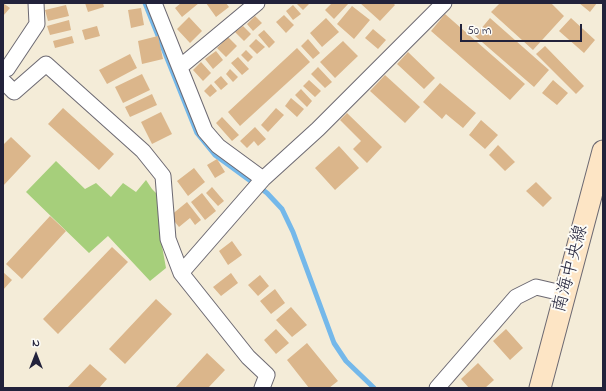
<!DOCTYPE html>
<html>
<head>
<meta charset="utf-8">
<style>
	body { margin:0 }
	#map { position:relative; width:606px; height:391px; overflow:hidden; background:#f4ecd8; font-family:"Indie Flower",sans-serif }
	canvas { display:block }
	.frame { position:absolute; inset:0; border:4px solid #22223b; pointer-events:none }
	.north { position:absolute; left:16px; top:335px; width:40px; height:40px; -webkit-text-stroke:3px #fdfcf7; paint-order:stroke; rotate:0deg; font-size:11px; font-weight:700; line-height:16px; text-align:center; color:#22223b }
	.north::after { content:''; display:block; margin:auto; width:14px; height:18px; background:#22223b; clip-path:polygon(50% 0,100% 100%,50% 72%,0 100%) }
	.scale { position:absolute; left:460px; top:24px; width:122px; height:18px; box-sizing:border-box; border:2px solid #22223b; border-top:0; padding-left:5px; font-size:12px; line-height:14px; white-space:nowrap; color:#22223b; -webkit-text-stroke:3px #fdfcf7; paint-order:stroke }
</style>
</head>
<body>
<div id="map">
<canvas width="606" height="391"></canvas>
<div class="frame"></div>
<div class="north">N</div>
<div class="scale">50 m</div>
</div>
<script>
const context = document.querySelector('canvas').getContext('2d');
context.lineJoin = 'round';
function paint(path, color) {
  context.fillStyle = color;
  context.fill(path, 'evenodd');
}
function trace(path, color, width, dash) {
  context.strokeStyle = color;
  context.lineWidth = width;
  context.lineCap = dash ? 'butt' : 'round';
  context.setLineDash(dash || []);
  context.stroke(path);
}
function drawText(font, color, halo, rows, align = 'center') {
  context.font = font + ' "Indie Flower","Klee One",sans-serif';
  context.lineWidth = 4;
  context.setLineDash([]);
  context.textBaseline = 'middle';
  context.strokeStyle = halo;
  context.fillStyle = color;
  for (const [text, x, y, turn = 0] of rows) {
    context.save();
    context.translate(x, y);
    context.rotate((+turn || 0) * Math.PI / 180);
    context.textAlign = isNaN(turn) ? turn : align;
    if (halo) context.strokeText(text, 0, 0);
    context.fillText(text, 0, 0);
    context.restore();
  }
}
paint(new Path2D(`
	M 56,161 L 85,189 L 96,183 L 111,197 L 123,183 L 136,192 L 146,180 L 152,189 L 158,195 L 162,246 L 166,268 L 150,281 L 108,236 L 89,253 L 26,192 Z`), '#a6cf7b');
trace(new Path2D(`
	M 145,3 L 197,133 L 215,155 L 267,193 L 282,209 L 293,232 L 334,343 L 346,361 L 374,388`), '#74b8ea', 5);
paint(new Path2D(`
	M 3,3 L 10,8 L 3,16 Z
	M 85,3 L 103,3 L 104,7 L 88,12 Z
	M 181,3 L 199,3 L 182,17 L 175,8 Z
	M 206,3 L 226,3 L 229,7 L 216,17 Z
	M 296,3 L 308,3 L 309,4 L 303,10 Z
	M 332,3 L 349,3 L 334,19 L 325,10 Z
	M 360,3 L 393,3 L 395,5 L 380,21 Z
	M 500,3 L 551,3 L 564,16 L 533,50 L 491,12 Z
	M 579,3 L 597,3 L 590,12 Z
	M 66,5 L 69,16 L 48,21 L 45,10 Z
	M 293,5 L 301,14 L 293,20 L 286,11 Z
	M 352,6 L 370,20 L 354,39 L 337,24 Z
	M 141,8 L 144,25 L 131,28 L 128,10 Z
	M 445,14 L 525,84 L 510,100 L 431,31 Z
	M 284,15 L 294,25 L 286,33 L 276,22 Z
	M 255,16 L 262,23 L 253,31 L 247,24 Z
	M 189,17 L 202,31 L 190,43 L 177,29 Z
	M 326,18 L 339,32 L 322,47 L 310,33 Z
	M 490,18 L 549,70 L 534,87 L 475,36 Z
	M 571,18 L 595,40 L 584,53 L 559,31 Z
	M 69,20 L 71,30 L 50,35 L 47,26 Z
	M 97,26 L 100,36 L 85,40 L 82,30 Z
	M 243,26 L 251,34 L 244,41 L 235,32 Z
	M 373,29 L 386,40 L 378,49 L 365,38 Z
	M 264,30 L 275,42 L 269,48 L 258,35 Z
	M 72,36 L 74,43 L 55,48 L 53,41 Z
	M 158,36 L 163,59 L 142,64 L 138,41 Z
	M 228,37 L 237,46 L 226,57 L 217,48 Z
	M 256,39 L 265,47 L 257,54 L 249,46 Z
	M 308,39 L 320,53 L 313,59 L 301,46 Z
	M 343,41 L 358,56 L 335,78 L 320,62 Z
	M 545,46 L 584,86 L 576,94 L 536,54 Z
	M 297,48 L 310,62 L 240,126 L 228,112 Z
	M 246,50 L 253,57 L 248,62 L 241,55 Z
	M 216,51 L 223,60 L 213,69 L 205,59 Z
	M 408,52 L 435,78 L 424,89 L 397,64 Z
	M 130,54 L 137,68 L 107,84 L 99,70 Z
	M 238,57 L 249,69 L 242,75 L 231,63 Z
	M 201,62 L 211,73 L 203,81 L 193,70 Z
	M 318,67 L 332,82 L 325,88 L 311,74 Z
	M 230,69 L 238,77 L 233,82 L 226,74 Z
	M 142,74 L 150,90 L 123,103 L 115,87 Z
	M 385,75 L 420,107 L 405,123 L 370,91 Z
	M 221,76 L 228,84 L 221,90 L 214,82 Z
	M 309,80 L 321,91 L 315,97 L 303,86 Z
	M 553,80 L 568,93 L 557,105 L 542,93 Z
	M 440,83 L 476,113 L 463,128 L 446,114 L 442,119 L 423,102 Z
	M 211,84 L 217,91 L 210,97 L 204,91 Z
	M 301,89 L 312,101 L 307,107 L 295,95 Z
	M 152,94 L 157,105 L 130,117 L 125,107 Z
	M 291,98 L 304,109 L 297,117 L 285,106 Z
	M 63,108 L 114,154 L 99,170 L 48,124 Z
	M 276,108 L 284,115 L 268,132 L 261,125 Z
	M 161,112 L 172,134 L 152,144 L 141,122 Z
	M 347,113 L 382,147 L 367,163 L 353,149 L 361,141 L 340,120 Z
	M 222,117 L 239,135 L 232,141 L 216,123 Z
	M 481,120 L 498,135 L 485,149 L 469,135 Z
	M 255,127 L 266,139 L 258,146 L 254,141 L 247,148 L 240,141 Z
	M 11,137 L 31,156 L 3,186 L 3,145 Z
	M 498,145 L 515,162 L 505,171 L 489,155 Z
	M 339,146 L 359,168 L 335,190 L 315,168 Z
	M 217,159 L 225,172 L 215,178 L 207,165 Z
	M 194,168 L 205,182 L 188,196 L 177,181 Z
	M 536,182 L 552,198 L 543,207 L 526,191 Z
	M 212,187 L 224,201 L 218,206 L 206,193 Z
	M 202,193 L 216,211 L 205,220 L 191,202 Z
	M 187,202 L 201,220 L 195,225 L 190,218 L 179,227 L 170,216 Z
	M 50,216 L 66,231 L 22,279 L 6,264 Z
	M 232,241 L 242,255 L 228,265 L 219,251 Z
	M 112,247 L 128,262 L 58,334 L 43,319 Z
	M 3,272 L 12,280 L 3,290 Z
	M 231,273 L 238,283 L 221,296 L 213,287 Z
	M 260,275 L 269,286 L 258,296 L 248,285 Z
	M 275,289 L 285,303 L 271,314 L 260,301 Z
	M 156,299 L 172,314 L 125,364 L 109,349 Z
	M 291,307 L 307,325 L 292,337 L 276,320 Z
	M 276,329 L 289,343 L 276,354 L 264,340 Z
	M 506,329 L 523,348 L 510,360 L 493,341 Z
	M 307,343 L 338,381 L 329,388 L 309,388 L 287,360 Z
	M 207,353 L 225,370 L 208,388 L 175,388 Z
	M 478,363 L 494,380 L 485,388 L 469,388 L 461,379 Z
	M 90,364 L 107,379 L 99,388 L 67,388 Z`), '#dbb68b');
const street = new Path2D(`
	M 154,3 L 205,131 L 218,146 L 263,179
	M 180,67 L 257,3
	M 7,69 L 37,24 L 36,3
	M 3,81 L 14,92 L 46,64 L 143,151 L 163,176 L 168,239 L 181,273 L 248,357 L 267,375 L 262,388
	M 181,273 L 263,179 L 318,129 L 444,3
	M 437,388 L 516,297 L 536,287 L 566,294`);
const secondary = new Path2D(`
	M 540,388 L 603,151`);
trace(street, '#6c6972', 17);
trace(secondary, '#6c6972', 23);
trace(street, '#fff', 15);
trace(secondary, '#fde5c5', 21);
drawText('18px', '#22223b', '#fdfcf7', [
	["南海中央線",572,269,-75]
]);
</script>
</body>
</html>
